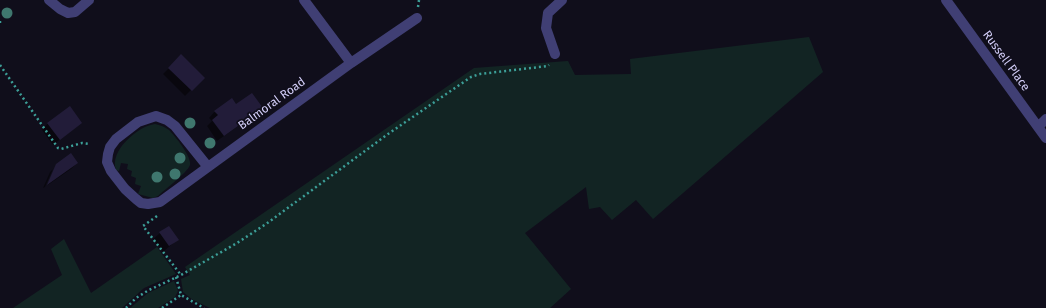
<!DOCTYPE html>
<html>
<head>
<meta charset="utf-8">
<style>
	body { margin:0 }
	canvas { display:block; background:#100e1b }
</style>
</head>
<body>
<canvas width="1046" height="308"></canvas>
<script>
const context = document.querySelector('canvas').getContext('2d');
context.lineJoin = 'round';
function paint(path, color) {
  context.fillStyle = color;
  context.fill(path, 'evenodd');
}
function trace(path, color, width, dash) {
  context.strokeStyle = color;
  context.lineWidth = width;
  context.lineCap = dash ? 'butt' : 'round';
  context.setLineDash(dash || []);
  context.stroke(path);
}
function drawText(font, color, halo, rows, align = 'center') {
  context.font = font + ' "Fira Sans",sans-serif';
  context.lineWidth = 3.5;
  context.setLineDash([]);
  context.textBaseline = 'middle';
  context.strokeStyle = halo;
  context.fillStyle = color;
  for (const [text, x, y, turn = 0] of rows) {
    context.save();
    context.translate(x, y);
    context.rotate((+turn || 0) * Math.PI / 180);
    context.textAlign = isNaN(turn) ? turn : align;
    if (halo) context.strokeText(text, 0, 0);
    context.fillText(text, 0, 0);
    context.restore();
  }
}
paint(new Path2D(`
	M 809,37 L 823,72 L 653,219 L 636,200 L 612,220 L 600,207 L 589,209 L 586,187 L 525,233 L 571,289 L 550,308 L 210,308 L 193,300 L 183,292 L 181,279 L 190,275 L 185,267 L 474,68 L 568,61 L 575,75 L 631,74 L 630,59 Z
	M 155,124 C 160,125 165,127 169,130 C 175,136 192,157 190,165 C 187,173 164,190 158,196 L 153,198 L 138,194 L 141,186 L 135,184 L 136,178 L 131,176 L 132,171 L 127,169 L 128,164 L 121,163 L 119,171 L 116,170 C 109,151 138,126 155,124 Z
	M 64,239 L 91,293 L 157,247 L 176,274 L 144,288 L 122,308 L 13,308 L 62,275 L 51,249 Z
	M 174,281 L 178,291 L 175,297 L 158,308 L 130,308 L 148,293 Z`), '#122423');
paint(new Path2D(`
	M 181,56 L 203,78 L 185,96 L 163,74 Z
	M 236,105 L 255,114 L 217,141 L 207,126 L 212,121 L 209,118 L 215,111 Z
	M 48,123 L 81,123 L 53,145 L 42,130 Z
	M 77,163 L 71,169 L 48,185 L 57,166 Z
	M 53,169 L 45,187 L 43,188 L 50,172 Z
	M 168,227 L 177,240 L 163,252 L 153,239 L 160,233 Z`), '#0007');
paint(new Path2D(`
	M 181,54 L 205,78 L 192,91 L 168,68 Z
	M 252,93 L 263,108 L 224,136 L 212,120 L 218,115 L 214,111 L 232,98 L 236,104 Z
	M 70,106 L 82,123 L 60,140 L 47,123 Z
	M 71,153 L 78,163 L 47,185 L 56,164 Z
	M 169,226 L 179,240 L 169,246 L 159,232 Z`), '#221c39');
trace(new Path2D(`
	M 418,7 L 419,0
	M 0,21 L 0,24
	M 0,65 L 58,148 L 61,149 L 82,143 L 90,144
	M 157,216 L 143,226 L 181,275
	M 176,277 L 181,295 L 204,308
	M 126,308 L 136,298 L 149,290 L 181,275 L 237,243 L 266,224 L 388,134 L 471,77 L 480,74 L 548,66 L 549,65
	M 162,308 L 181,295`), '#3c9f98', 2.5, [2, 3]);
trace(new Path2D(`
	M 49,0 L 60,9 L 68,13 L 75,12 L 89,0
	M 304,0 L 351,63
	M 946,0 L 1046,138
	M 555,54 L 546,28 L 548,13 L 562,0
	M 156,116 L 167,120 L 175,126 L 208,167 L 160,202 L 148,204 L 141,203 L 136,199 L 125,189 L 111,171 L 107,162 L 108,154 L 110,147 L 116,139 L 138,122 Z
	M 1038,127 L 1046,119
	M 208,167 L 351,63 L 417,18`), '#403f74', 10);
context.fillStyle = '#3f776e';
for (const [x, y] of [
	[7,13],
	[190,123],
	[210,143],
	[180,158],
	[175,174],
	[157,177]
]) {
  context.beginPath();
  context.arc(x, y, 5.5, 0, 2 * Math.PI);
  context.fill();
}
drawText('12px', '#d3cef8', '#100e1b', [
	["Russell Place",1006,61,54],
	["Balmoral Road",272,104,-36]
]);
</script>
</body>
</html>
